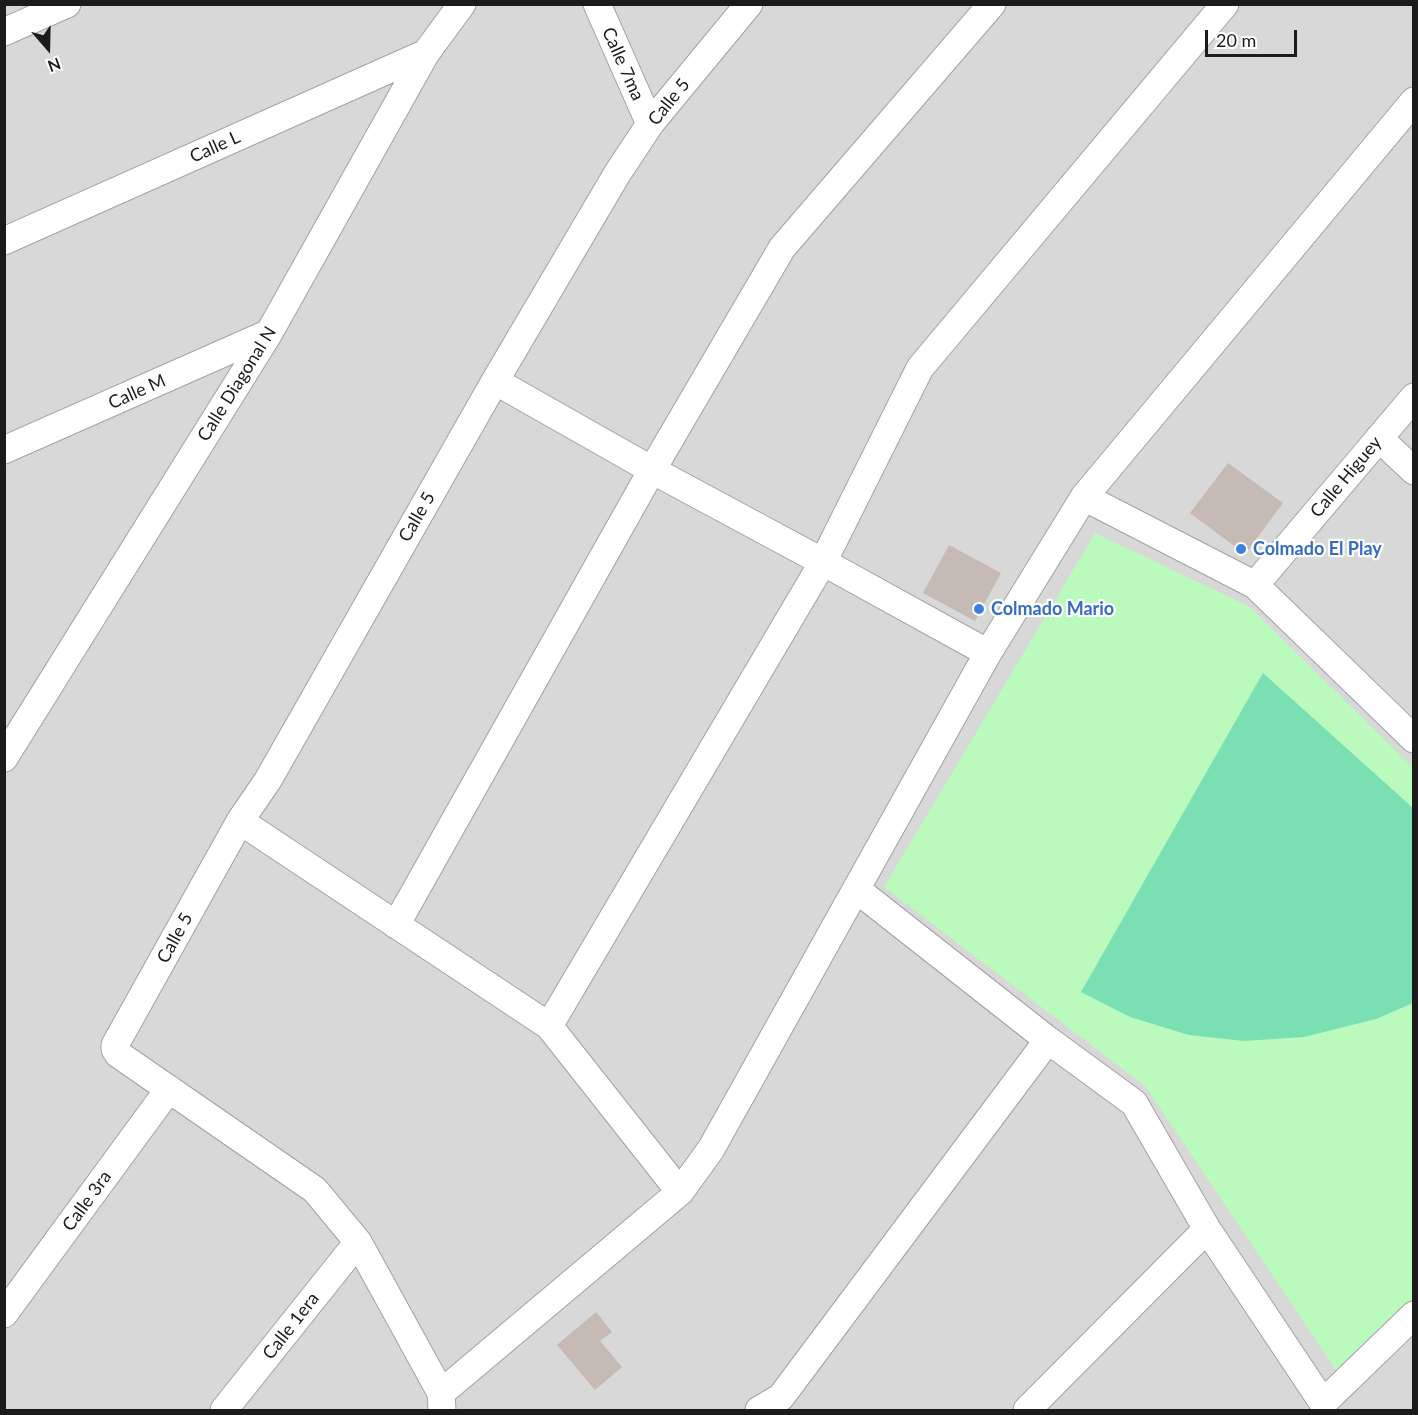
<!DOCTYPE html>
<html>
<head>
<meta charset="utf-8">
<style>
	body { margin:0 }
	#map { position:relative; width:1418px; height:1415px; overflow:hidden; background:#ede8e0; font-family:Lato,sans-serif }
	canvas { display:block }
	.frame { position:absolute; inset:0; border:6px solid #1b1b1b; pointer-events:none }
	.north { position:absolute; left:18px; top:18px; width:60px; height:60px; -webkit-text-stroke:4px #fff; paint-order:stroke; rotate:160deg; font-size:16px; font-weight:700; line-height:24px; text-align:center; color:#1b1b1b }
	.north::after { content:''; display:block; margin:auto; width:21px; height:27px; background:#1b1b1b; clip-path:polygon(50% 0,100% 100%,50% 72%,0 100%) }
	.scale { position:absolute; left:1205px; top:30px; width:92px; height:27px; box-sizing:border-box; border:3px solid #1b1b1b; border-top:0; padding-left:8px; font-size:18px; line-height:21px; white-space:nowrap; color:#1b1b1b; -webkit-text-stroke:4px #fff; paint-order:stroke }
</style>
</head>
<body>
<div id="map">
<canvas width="1418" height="1415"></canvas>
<div class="frame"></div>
<div class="north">N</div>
<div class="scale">20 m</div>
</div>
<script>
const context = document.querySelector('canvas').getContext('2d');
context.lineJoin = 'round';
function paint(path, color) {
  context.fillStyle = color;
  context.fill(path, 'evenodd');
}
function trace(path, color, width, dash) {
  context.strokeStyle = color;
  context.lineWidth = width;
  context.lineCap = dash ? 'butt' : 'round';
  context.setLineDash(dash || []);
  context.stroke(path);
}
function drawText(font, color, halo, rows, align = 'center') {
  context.font = font + ' Lato,sans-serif';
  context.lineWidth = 4.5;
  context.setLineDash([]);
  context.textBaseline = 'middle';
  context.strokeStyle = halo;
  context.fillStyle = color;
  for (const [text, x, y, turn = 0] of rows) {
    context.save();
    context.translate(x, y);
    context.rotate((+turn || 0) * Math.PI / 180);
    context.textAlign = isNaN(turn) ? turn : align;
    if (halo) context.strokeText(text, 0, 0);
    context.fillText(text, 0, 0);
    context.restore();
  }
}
paint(new Path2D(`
	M 5,5 L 1413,5 L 1413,1410 L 5,1410 Z`), '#d9d8d8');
paint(new Path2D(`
	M 1095,533 L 1250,607 L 1413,768 L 1413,1298 L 1338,1373 L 1145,1086 L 884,887 Z`), '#bafabd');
paint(new Path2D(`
	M 1263,673 L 1413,808 L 1413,1003 L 1376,1019 L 1304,1037 L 1244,1041 L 1189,1035 L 1130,1017 L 1081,992 Z`), '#7bdfb4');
paint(new Path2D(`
	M 1228,463 L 1283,503 L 1245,554 L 1190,513 Z
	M 949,545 L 1001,573 L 975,621 L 923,593 Z
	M 596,1312 L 612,1332 L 600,1341 L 622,1367 L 595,1390 L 557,1345 Z`), '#c5bab4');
const minor = new Path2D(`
	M 597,4 L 650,124
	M 4,32 L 67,4
	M 4,241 L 426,53
	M 495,381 L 652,470 L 823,562 L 988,653
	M 1379,438 L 1414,471
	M 4,450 L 269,333
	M 1084,497 L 1255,585 L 1414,739
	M 1255,585 L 1414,397
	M 4,758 L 269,333 L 426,53 L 462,4
	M 240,821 L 549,1026 L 680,1192
	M 856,889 L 1048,1040 L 1134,1103 L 1207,1229 L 1323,1403 L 1414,1315
	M 396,925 L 652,470 L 782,248 L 992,4
	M 549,1026 L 823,562 L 920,368 L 1225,4
	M 4,1314 L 169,1089
	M 441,1393 L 680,1192 L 711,1149 L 988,653 L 1084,497 L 1414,101
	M 224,1410 L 358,1242
	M 442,1410 L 441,1393 L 358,1242 L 315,1190 L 118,1054 L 115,1049 L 115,1045 L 240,821 L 268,780 L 495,381 L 617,174 L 650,124 L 749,4
	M 759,1410 L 781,1397 L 1048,1040
	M 1027,1410 L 1207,1229`);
trace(minor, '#a2a2a2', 29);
trace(minor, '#fff', 27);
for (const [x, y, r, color] of [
	[1241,549,6,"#3f7fe0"],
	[979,609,6,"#3f7fe0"]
]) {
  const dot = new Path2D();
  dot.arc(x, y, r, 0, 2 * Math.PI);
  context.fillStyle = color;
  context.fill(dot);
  trace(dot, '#fff', 2);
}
drawText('18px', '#1b1b1b', '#fff', [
	["Calle 7ma",623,64,66],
	["Calle 5",669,102,-51],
	["Calle L",215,147,-24],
	["Calle Diagonal N",237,384,-58],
	["Calle M",137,392,-24],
	["Calle Higuey",1346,477,-50],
	["Calle 5",417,517,-60],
	["Calle 5",175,938,-61],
	["Calle 3ra",87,1201,-54],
	["Calle 1era",291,1326,-52]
]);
drawText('bold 18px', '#366cbe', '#fff', [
	["Colmado El Play",1253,549],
	["Colmado Mario",991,609]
], 'left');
</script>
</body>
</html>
